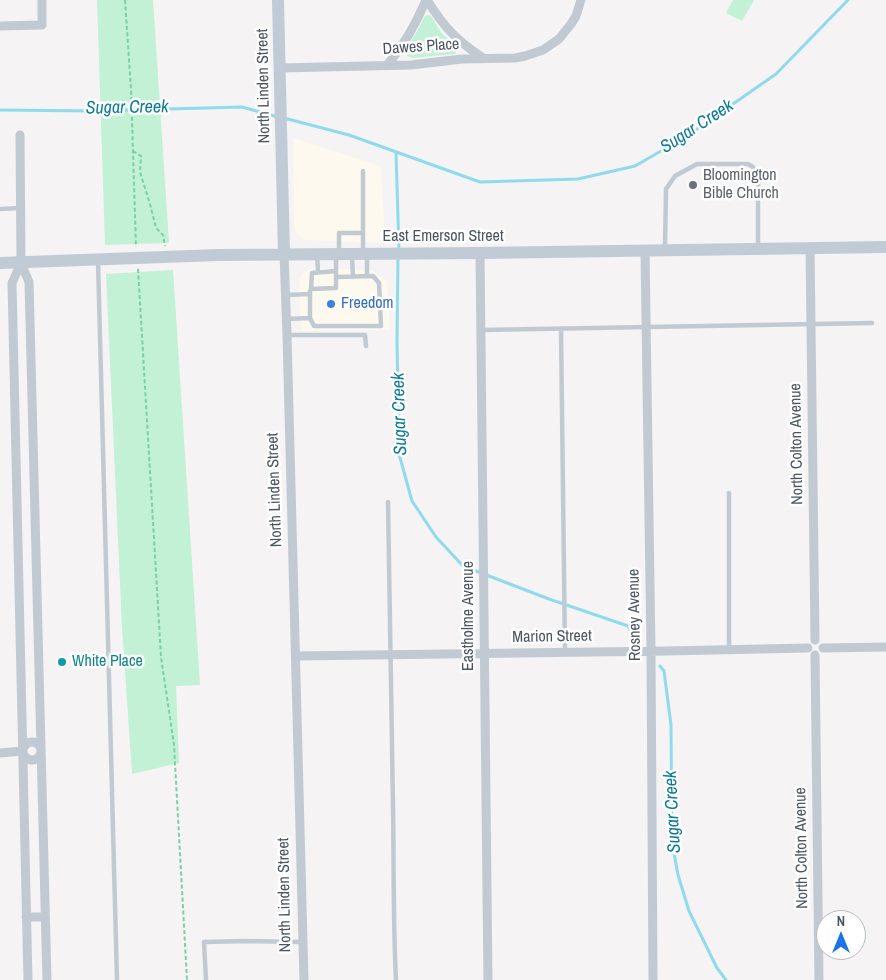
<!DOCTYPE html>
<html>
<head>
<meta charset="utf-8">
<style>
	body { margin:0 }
	#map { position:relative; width:886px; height:980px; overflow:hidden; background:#f5f3f3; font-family:"Archivo Narrow",sans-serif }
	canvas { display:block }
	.north { position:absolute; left:816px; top:910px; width:50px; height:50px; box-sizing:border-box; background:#fff; border:1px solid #b7bbc0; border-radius:50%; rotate:0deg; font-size:14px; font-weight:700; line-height:20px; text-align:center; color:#4a5661 }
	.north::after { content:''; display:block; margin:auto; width:18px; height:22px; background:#1a73e8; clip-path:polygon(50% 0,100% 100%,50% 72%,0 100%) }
</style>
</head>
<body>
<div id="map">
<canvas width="886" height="980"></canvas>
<div class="north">N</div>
</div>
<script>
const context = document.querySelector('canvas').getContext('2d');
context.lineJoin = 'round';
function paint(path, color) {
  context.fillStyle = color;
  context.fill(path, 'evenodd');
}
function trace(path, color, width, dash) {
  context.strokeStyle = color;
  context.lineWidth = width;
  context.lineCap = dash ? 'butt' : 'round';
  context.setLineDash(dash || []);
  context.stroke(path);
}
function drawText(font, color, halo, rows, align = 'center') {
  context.font = font + ' "Archivo Narrow",sans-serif';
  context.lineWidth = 5;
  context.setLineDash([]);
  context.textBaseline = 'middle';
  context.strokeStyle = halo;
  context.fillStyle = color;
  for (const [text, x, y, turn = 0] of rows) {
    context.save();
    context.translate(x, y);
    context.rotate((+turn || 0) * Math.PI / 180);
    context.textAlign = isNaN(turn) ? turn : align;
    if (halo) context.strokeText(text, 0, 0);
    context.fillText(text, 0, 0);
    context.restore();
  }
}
paint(new Path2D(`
	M 293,138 L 381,166 L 385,243 L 306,240 L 299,236 L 294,230 Z
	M 310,268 L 372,270 L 387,281 L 390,330 L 301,331 L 299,280 L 302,274 Z`), '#fdf9ef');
paint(new Path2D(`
	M 97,0 L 153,0 L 169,243 L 105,245 Z
	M 733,0 L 754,0 L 742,21 L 726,13 Z
	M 427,15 L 431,16 L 442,34 L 457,47 L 457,51 L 455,54 L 412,58 L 406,55 L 405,50 L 416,33 L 425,16 Z
	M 173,270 L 200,685 L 176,686 L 179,763 L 132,774 L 122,627 L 106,274 Z`), '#c3f1d5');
trace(new Path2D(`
	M 0,110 L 93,111 L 242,107 L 278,117
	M 284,118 L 349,135 L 480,182 L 578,179 L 635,166 L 687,136 L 776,74 L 848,0
	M 396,153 L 399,250
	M 398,256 L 397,341 L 399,454 L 412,501 L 436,537 L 463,566 L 549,599 L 628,626 L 630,630
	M 660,666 L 664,671 L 671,725 L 672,842 L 678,875 L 689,911 L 717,968 L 726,980`), '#90daee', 3);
trace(new Path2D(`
	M 125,0 L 131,89 L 136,247
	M 133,151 L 141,156 L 140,172 L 150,204 L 156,228 L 163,235 L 165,246
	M 138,269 L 161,657 L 174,745 L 187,980`), '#7ad0a6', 2, [4, 2.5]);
trace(new Path2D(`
	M 363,171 L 363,252
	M 0,209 L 20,208
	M 665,249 L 666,189 L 675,176 L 697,164 L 748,164 L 753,167 L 758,179 L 758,248
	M 339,252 L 339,233 L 363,233
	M 317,255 L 318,271
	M 367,255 L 367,276
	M 352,256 L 353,277
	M 98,261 L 117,980
	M 311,289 L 312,273 L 336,271
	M 286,295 L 310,294
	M 310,318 L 314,326 L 381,326 L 379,283 L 373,276 L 336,277
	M 287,319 L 310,318 L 310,291 L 311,289 L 336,288 L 336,255
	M 561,329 L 565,652
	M 481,330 L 872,323
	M 287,335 L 365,335 L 366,346
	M 388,502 C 390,603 391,704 393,806 C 394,864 393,922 396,980
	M 729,650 L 729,493
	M 206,980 L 204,942 L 246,941 L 303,942`), '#c1cad2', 4.5);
trace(new Path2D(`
	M 427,0 C 444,27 456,40 483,58
	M 0,26 L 42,25 L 42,0
	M 388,64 C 404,45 416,24 426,0
	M 280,68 L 411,65 L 462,59 L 515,58 L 525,56 L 543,50 L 559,39 L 571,24 L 576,16 L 581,0
	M 20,135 L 21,263 L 29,282 L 47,980
	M 810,247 L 815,640
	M 645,251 L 651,651 L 653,980
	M 480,253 L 488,980
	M 284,254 L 287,335 L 304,980
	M 21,263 L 12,283 L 28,980
	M 823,648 L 886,647
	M 815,655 L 819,980
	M 296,656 L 667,651 L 808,648
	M23 751a9 9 0 1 1 18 0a9 9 0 1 1-18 0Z
	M 0,753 L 22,751
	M 26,917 L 45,917`), '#c1cad2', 9);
trace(new Path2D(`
	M 278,0 L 284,254
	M 0,263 L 218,255 L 480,253 L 886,247`), '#c1cbd6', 12);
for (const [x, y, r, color] of [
	[693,185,5,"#6b7280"],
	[331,304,5,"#3f7fe0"],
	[62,662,5,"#0f9aa8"]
]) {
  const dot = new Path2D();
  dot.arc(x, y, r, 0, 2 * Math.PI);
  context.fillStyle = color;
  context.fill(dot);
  trace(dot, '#fff', 2);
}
drawText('16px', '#4a5661', '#fff', [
	["Dawes Place",421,47,-4],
	["North Linden Street",264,86,-91],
	["East Emerson Street",443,237],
	["North Colton Avenue",797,444,-91],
	["North Linden Street",275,490,-92],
	["Rosney Avenue",635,615,-91],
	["Eastholme Avenue",469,616,-90],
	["Marion Street",552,637,-1],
	["North Colton Avenue",802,848,-91],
	["North Linden Street",285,895,-91]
]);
drawText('16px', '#5b616d', '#fff', [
	["Bloomington",703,176],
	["Bible Church",703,194]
], 'left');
drawText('16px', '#366cbe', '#fff', [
	["Freedom",341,304]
], 'left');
drawText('16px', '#0d838f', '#fff', [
	["White Place",72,662]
], 'left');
drawText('italic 18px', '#0c7c9b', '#fff', [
	["Sugar Creek",127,108,-1],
	["Sugar Creek",697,127,-33],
	["Sugar Creek",400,414,-92],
	["Sugar Creek",673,812,-93]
]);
</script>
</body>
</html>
